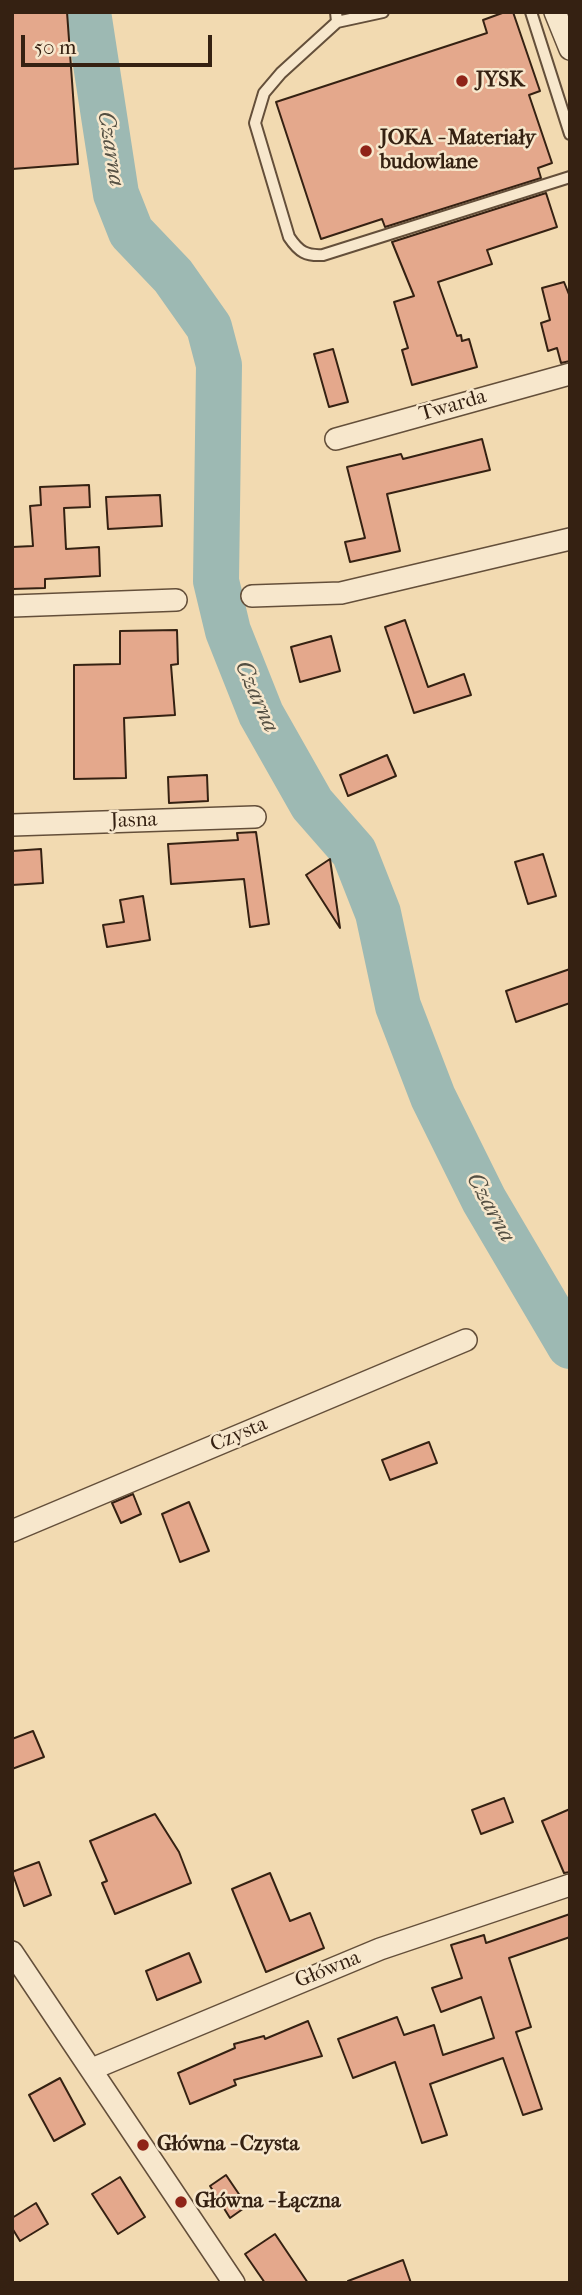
<!DOCTYPE html>
<html>
<head>
<meta charset="utf-8">
<style>
	body { margin:0 }
	#map { position:relative; width:582px; height:2295px; overflow:hidden; background:#f2dab1; font-family:"IM FELL French Canon",serif }
	canvas { display:block }
	.frame { position:absolute; inset:0; border:14px solid #352112; pointer-events:none }
	.scale { position:absolute; left:21px; top:35px; width:191px; height:32px; box-sizing:border-box; border:4px solid #352112; border-top:0; padding-left:9px; font-size:21px; line-height:24px; white-space:nowrap; color:#352112; -webkit-text-stroke:5px #f7e7cc; paint-order:stroke }
</style>
</head>
<body>
<div id="map">
<canvas width="582" height="2295"></canvas>
<div class="frame"></div>
<div class="scale">50 m</div>
</div>
<script>
const context = document.querySelector('canvas').getContext('2d');
context.lineJoin = 'round';
function trace(path, color, width, dash) {
  context.strokeStyle = color;
  context.lineWidth = width;
  context.lineCap = dash ? 'butt' : 'round';
  context.setLineDash(dash || []);
  context.stroke(path);
}
function paint(path, color) {
  context.fillStyle = color;
  context.fill(path, 'evenodd');
}
function drawText(font, color, halo, rows, align = 'center') {
  context.font = font + ' "IM FELL French Canon",serif';
  context.lineWidth = 5;
  context.setLineDash([]);
  context.textBaseline = 'middle';
  context.strokeStyle = halo;
  context.fillStyle = color;
  for (const [text, x, y, turn = 0] of rows) {
    context.save();
    context.translate(x, y);
    context.rotate((+turn || 0) * Math.PI / 180);
    context.textAlign = isNaN(turn) ? turn : align;
    if (halo) context.strokeText(text, 0, 0);
    context.fillText(text, 0, 0);
    context.restore();
  }
}
trace(new Path2D(`
	M 88,12 L 116,194 L 131,232 L 173,276 L 209,327 L 219,365 L 216,581 L 228,631 L 261,714 L 312,804 L 354,852 L 378,913 L 398,1006 L 433,1097 L 484,1200 L 570,1346`), '#9db9b3', 46);
const building = new Path2D(`
	M 12,12 L 67,12 L 78,164 L 12,169 Z
	M 505,12 L 513,12 L 540,91 L 529,95 L 552,163 L 538,168 L 541,178 L 385,227 L 382,219 L 321,239 L 276,102 L 487,33 L 483,20 Z
	M 546,193 L 557,227 L 487,250 L 492,264 L 438,282 L 457,336 L 461,335 L 462,341 L 469,339 L 477,367 L 412,385 L 402,350 L 408,348 L 394,302 L 414,296 L 392,242 Z
	M 564,282 L 570,297 L 570,361 L 561,363 L 557,348 L 548,351 L 541,323 L 550,320 L 542,288 Z
	M 333,349 L 348,402 L 329,407 L 314,354 Z
	M 482,439 L 490,470 L 387,494 L 400,551 L 350,562 L 345,542 L 365,538 L 347,467 L 401,454 L 403,459 Z
	M 89,485 L 90,507 L 64,508 L 66,549 L 99,547 L 100,576 L 45,579 L 45,588 L 12,589 L 12,547 L 33,546 L 30,506 L 41,505 L 40,487 Z
	M 160,495 L 162,526 L 108,529 L 106,497 Z
	M 405,620 L 428,687 L 464,674 L 471,695 L 414,713 L 385,627 Z
	M 177,630 L 178,664 L 171,665 L 175,715 L 124,718 L 126,778 L 74,779 L 74,665 L 120,664 L 120,631 Z
	M 331,636 L 340,671 L 300,682 L 291,647 Z
	M 387,755 L 396,776 L 348,796 L 340,775 Z
	M 207,775 L 208,801 L 169,803 L 168,777 Z
	M 256,832 L 269,924 L 250,927 L 244,879 L 171,884 L 168,844 L 238,840 L 237,833 Z
	M 41,849 L 43,883 L 12,885 L 12,851 Z
	M 543,854 L 556,896 L 528,904 L 515,862 Z
	M 330,859 L 340,928 L 306,875 Z
	M 143,896 L 150,940 L 107,947 L 103,925 L 124,922 L 120,900 Z
	M 570,969 L 570,1003 L 516,1022 L 506,991 Z
	M 429,1442 L 437,1463 L 390,1480 L 382,1460 Z
	M 133,1494 L 141,1514 L 121,1523 L 112,1503 Z
	M 189,1502 L 209,1551 L 180,1562 L 162,1514 Z
	M 33,1731 L 44,1757 L 12,1769 L 12,1739 Z
	M 504,1798 L 513,1822 L 481,1834 L 472,1810 Z
	M 570,1809 L 570,1872 L 564,1873 L 542,1821 Z
	M 155,1814 L 179,1852 L 191,1883 L 115,1914 L 102,1883 L 107,1881 L 90,1841 Z
	M 39,1862 L 51,1895 L 24,1906 L 12,1872 Z
	M 270,1873 L 290,1921 L 310,1913 L 324,1948 L 266,1972 L 232,1889 Z
	M 570,1914 L 570,1937 L 509,1958 L 531,2027 L 516,2032 L 542,2109 L 523,2115 L 503,2058 L 430,2084 L 447,2135 L 422,2143 L 395,2062 L 353,2078 L 338,2039 L 397,2017 L 404,2035 L 434,2025 L 443,2055 L 494,2038 L 481,1997 L 441,2012 L 432,1988 L 462,1978 L 451,1945 L 484,1935 L 486,1943 Z
	M 189,1953 L 201,1982 L 157,2000 L 146,1971 Z
	M 308,2021 L 322,2056 L 234,2080 L 236,2085 L 190,2104 L 178,2073 L 235,2048 L 234,2044 L 264,2036 L 265,2039 Z
	M 60,2078 L 85,2124 L 54,2141 L 29,2095 Z
	M 226,2175 L 247,2206 L 230,2218 L 210,2186 Z
	M 120,2177 L 145,2217 L 118,2234 L 92,2194 Z
	M 36,2203 L 48,2224 L 20,2241 L 12,2228 L 12,2218 Z
	M 275,2234 L 308,2283 L 265,2283 L 245,2254 Z
	M 403,2260 L 411,2283 L 348,2283 L 348,2281 Z`);
paint(building, '#e4a88c');
trace(building, '#352112', 2);
const lane = new Path2D(`
	M 336,12 L 337,22 L 383,12
	M 531,12 L 570,134
	M 337,22 L 281,73 L 264,93 L 255,123 L 289,237 C 299,252 306,256 323,255 L 570,177`);
const street = new Path2D(`
	M 555,12 L 570,49
	M 336,439 L 570,374
	M 252,596 L 341,593 L 570,539
	M 12,606 L 176,600
	M 12,825 L 255,817
	M 12,1531 L 466,1340
	M 12,1952 L 234,2283
	M 92,2069 L 380,1949 L 570,1885`);
trace(lane, '#644f3a', 14);
trace(street, '#644f3a', 24);
trace(lane, '#f7e7cc', 10);
trace(street, '#f7e7cc', 21);
for (const [x, y, r, color] of [
	[462,81,7,"#8f2418"],
	[366,151,7,"#8f2418"],
	[143,2145,7,"#8f2418"],
	[181,2202,7,"#8f2418"]
]) {
  const dot = new Path2D();
  dot.arc(x, y, r, 0, 2 * Math.PI);
  context.fillStyle = color;
  context.fill(dot);
  trace(dot, '#f7e7cc', 2.5);
}
drawText('bold 21px', '#352112', '#f7e7cc', [
	["JYSK",476,81],
	["JOKA - Materiały",380,139],
	["budowlane",380,163],
	["Główna - Czysta",157,2145],
	["Główna - Łączna",195,2202]
], 'left');
drawText('21px', '#352112', '#f7e7cc', [
	["Twarda",453,406,-16],
	["Jasna",134,821,-2],
	["Czysta",239,1435,-23],
	["Główna",328,1970,-22]
]);
drawText('italic 23px', '#544f42', '#f7e7cc', [
	["Czarna",110,149,81],
	["Czarna",256,697,66],
	["Czarna",490,1208,61]
]);
</script>
</body>
</html>
